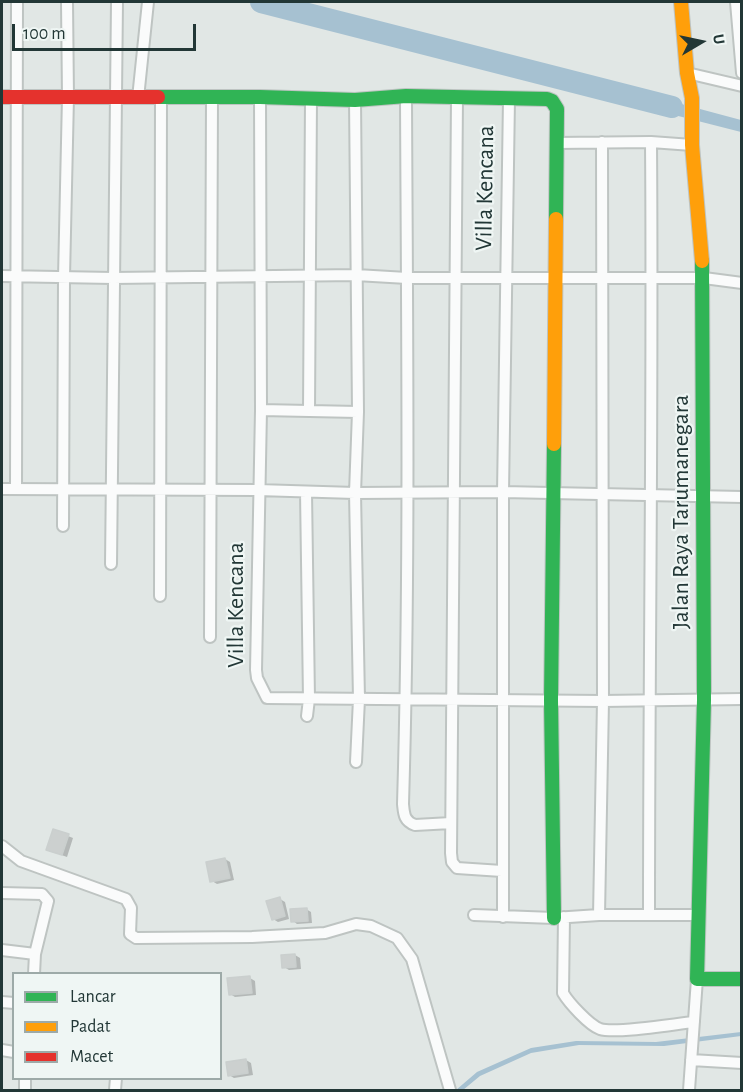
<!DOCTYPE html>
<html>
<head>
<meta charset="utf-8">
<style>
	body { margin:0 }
	#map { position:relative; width:743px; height:1092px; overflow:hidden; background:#e1e7e5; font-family:"Alegreya Sans",sans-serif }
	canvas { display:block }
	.frame { position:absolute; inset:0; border:3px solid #223736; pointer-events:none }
	.legend { position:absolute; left:12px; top:972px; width:210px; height:108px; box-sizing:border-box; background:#eff6f4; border:2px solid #9daaa8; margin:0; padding:8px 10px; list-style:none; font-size:18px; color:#223736 }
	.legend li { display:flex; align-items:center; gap:12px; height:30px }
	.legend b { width:30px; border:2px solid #9daaa8 }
	.north { position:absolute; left:671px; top:12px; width:60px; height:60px; -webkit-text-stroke:4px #eff6f4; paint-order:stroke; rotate:81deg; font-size:16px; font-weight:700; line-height:24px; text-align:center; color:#223736 }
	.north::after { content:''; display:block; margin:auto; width:21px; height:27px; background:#223736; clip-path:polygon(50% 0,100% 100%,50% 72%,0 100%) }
	.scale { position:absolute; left:12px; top:24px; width:184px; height:27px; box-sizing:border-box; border:3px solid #223736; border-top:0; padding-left:8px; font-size:18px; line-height:21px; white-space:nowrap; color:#223736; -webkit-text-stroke:4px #eff6f4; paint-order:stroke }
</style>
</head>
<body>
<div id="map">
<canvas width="743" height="1092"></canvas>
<div class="frame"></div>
<ul class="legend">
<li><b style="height:8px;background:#30b455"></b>Lancar</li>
<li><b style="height:8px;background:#ff9f0a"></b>Padat</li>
<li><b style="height:8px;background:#e5322d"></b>Macet</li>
</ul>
<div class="north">U</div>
<div class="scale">100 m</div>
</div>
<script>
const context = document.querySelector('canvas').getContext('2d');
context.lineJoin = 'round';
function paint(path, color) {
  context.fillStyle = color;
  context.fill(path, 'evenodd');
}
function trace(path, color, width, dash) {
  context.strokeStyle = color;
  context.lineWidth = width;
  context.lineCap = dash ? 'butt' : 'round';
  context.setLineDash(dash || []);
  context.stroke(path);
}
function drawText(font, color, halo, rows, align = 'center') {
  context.font = font + ' "Alegreya Sans",sans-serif';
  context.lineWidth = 4.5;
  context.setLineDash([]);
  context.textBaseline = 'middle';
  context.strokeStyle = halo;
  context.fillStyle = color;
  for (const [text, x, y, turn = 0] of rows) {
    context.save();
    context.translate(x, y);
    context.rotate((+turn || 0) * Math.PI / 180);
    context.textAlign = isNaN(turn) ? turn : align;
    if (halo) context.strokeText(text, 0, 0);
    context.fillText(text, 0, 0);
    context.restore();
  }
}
paint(new Path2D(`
	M 644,94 L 741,120 L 741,132 L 643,107 Z
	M 741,1032 L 741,1036 L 664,1046 L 579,1045 L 531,1053 L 480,1076 L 463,1090 L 456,1090 L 477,1072 L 531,1048 L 576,1041 L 656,1042 Z`), '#a6c1d1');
paint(new Path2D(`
	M 68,836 L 73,838 L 67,857 L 53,852 Z
	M 225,859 L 230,862 L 234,880 L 217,884 L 212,881 Z
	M 280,899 L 285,902 L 289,919 L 278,922 L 273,919 Z
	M 306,909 L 311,912 L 312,923 L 297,924 L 293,921 Z
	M 295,955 L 300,958 L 301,969 L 289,970 L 284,967 Z
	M 250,978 L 255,981 L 256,995 L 235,997 L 230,994 Z
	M 246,1060 L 251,1063 L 253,1075 L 234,1078 L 229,1075 Z`), '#0003');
trace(new Path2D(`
	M 261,2 L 672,107`), '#a6c1d1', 22);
const building = new Path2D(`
	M 53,829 L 69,834 L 62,855 L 46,850 Z
	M 225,858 L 230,878 L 210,882 L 206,862 Z
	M 280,897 L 285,916 L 272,920 L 266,901 Z
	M 307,908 L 308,921 L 291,922 L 290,909 Z
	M 295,954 L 296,967 L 282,968 L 281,955 Z
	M 250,976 L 252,993 L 229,995 L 227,978 Z
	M 246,1059 L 248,1073 L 228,1076 L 226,1062 Z`);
paint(building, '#ccd0cf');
trace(building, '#cacfce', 1.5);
const street = new Path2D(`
	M 736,2 L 742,73
	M 687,73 L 742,86
	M 406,96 C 407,332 410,568 403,804 C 404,814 404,821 415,825 L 451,823
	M 260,97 L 261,410 L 256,670 L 257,678 L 267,698 L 603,701 L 742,699
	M 138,98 L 148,2
	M 457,98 L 451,853 L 452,862 L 457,868 L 502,871
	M 355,100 L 358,412 L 355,493 L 359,699 L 356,762
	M 556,143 L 651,142 L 692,145
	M 2,276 L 113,278 L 356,275 L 407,278 L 704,278 L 742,283
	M 261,410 L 358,412
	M 309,410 L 311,99
	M 2,489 L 258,490 L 355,493 L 503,492 L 742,497
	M 16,489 L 17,2
	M 306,492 L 309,699 L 307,716
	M 63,526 L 64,277 L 68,97 L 67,2
	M 111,564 L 117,2
	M 160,596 L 161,98
	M 210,637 L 212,98
	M 2,846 L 21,861 L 126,899 L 131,908 L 130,934 L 136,938 L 252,937 L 325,933 L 356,924 L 371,926 L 397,938 L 412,959 L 450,1090
	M 2,893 L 42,894 L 48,901 L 35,954 L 34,974
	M 474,915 L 554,918 L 599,915 L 699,915
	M 599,915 L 603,701 L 602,142
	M 649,915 C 649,657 653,400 651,142
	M 503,917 L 503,492 L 509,99
	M 564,917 L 563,993 C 569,1003 589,1025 600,1029 C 616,1034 674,1024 694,1022
	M 2,950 L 35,954
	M 2,1002 L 14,1003
	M 2,1050 L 14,1052
	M 691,1060 L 742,1063
	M 25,1090 L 25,1078
	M 115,1090 L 116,1078
	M 689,1090 L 697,979`);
const fast = new Path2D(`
	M 158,97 L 260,97 L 355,100 L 406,96 L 547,99 L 552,101 L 557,109 L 556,219
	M 702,261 L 704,700 L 697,979 L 742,979
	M 554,444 L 551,700 L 554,918`);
const slow = new Path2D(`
	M 681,2 L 687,73 L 692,98 L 692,145 L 702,261
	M 554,444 L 556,219`);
const jam = new Path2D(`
	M 2,97 L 158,97`);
trace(street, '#bec4c2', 14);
trace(fast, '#bec4c2', 16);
trace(slow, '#bec4c2', 16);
trace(jam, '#bec4c2', 16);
trace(street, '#fafbfb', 10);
trace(fast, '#30b455', 14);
trace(slow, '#ff9f0a', 14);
trace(jam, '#e5322d', 14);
drawText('24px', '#223736', '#eff6f4', [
	["Villa Kencana",485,188,-89],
	["Jalan Raya Tarumanegara",681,512,-90],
	["Villa Kencana",236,605,-90]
]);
</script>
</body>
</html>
